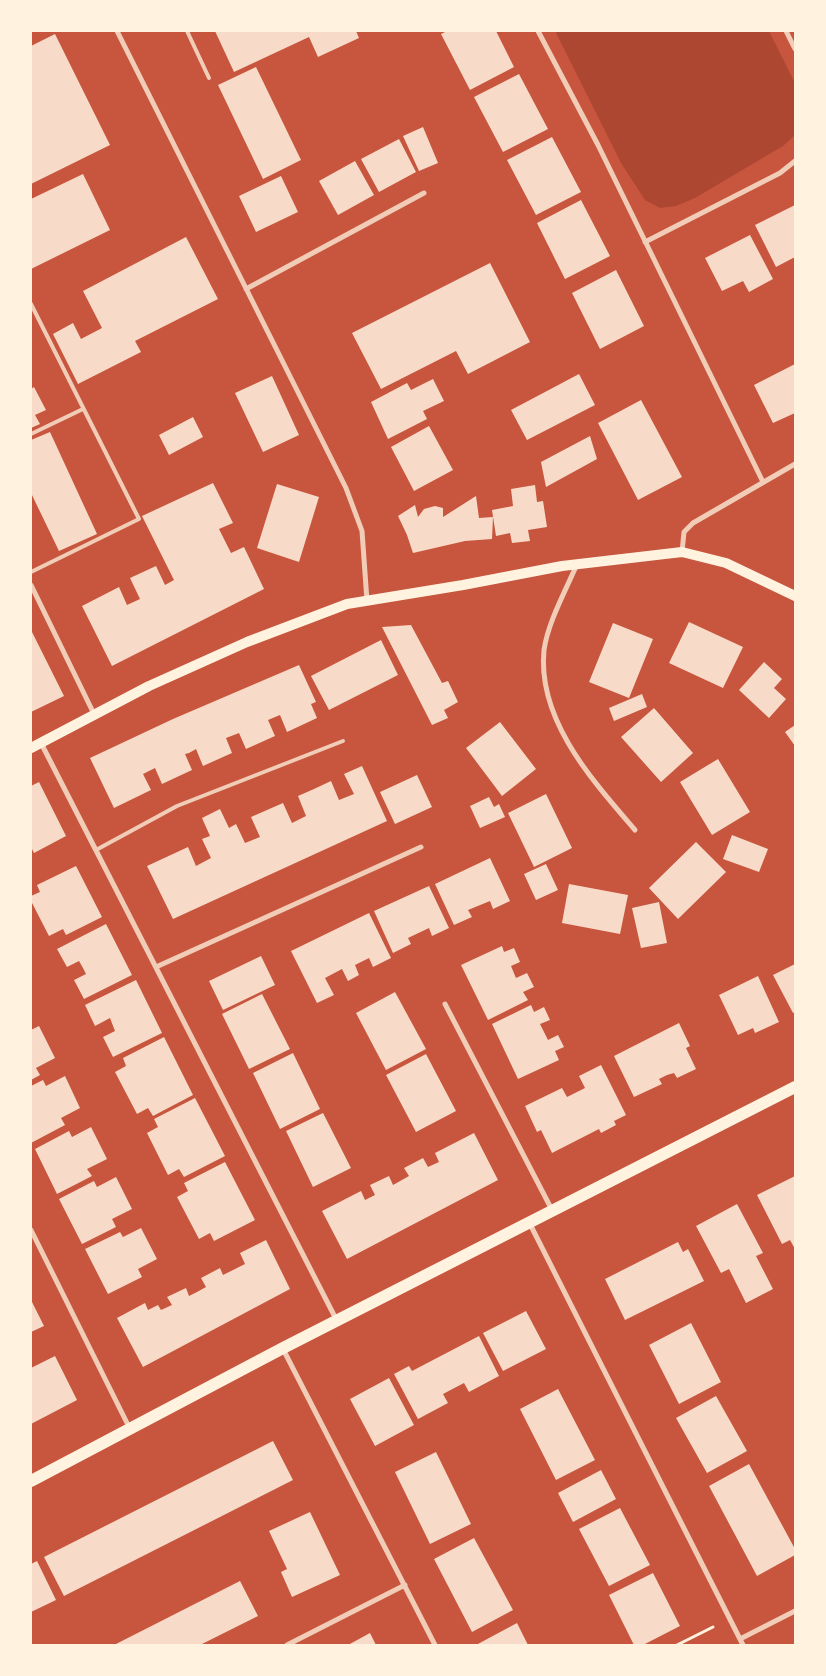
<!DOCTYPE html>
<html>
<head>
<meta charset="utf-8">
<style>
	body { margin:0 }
	#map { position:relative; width:826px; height:1676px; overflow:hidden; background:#c8553d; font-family:Rubik,sans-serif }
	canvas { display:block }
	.frame { position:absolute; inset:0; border:32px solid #fff3e0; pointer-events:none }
</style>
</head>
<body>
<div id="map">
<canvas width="826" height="1676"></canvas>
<div class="frame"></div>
</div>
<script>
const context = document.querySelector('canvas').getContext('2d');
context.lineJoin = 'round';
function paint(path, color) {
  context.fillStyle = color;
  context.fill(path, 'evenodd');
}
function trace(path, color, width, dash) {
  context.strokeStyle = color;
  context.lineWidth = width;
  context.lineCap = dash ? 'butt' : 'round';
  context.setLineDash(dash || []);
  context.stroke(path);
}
paint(new Path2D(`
	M 555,31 L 769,31 L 795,83 L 795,135 L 783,146 L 695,198 L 676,206 L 660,208 L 645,200 L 621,163 Z`), '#ae4732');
paint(new Path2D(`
	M 215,31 L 356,31 L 359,38 L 318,57 L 309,37 L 234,72 Z
	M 447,31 L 496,31 L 514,67 L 470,90 L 441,34 Z
	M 55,34 L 110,145 L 31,184 L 31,46 Z
	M 256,67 L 301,160 L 263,179 L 218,85 Z
	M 519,74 L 548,129 L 503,152 L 474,97 Z
	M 423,127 L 438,163 L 419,171 L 403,136 Z
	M 552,137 L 581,192 L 536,215 L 507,160 Z
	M 399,139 L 416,172 L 379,192 L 361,159 Z
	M 355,161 L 374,195 L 338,215 L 319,181 Z
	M 83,174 L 110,230 L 31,269 L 31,199 Z
	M 281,176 L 298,212 L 256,232 L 239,196 Z
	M 581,200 L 610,256 L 565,279 L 537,223 Z
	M 795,205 L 795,257 L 776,267 L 755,225 Z
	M 750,235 L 773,279 L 749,292 L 743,281 L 722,291 L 705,258 Z
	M 186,237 L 218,299 L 135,341 L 141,352 L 78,384 L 53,334 L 73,323 L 81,339 L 102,328 L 83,291 Z
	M 490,263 L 530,342 L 468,374 L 456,351 L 381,389 L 352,333 Z
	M 616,270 L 644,326 L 600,349 L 572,293 Z
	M 795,364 L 795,413 L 773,423 L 754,385 Z
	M 579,374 L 595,405 L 527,440 L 511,410 Z
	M 272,376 L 299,435 L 263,452 L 235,393 Z
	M 433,379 L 444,401 L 423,411 L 427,419 L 388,439 L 371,402 L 407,383 L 411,390 Z
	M 34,387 L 46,410 L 35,415 L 40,424 L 31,428 L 31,389 Z
	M 641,400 L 682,477 L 638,500 L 598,423 Z
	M 193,417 L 203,437 L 169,455 L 159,435 Z
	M 429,426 L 453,470 L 414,491 L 391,447 Z
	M 50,432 L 97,534 L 59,551 L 31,493 L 31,440 Z
	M 590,436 L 597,459 L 546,487 L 541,462 Z
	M 213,483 L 233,523 L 219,529 L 231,553 L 244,547 L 264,589 L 112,666 L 82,606 L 119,587 L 127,605 L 140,599 L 130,578 L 156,566 L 165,585 L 174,580 L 142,516 Z
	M 277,484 L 319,497 L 299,562 L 257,548 Z
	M 535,485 L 537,502 L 543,501 L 547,527 L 528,530 L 530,541 L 512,543 L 510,533 L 496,536 L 492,510 L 513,506 L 511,489 Z
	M 476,496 L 479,518 L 493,517 L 492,539 L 465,541 L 413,553 L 407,535 L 398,516 L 415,505 L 418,517 L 424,509 L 435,506 L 443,508 L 443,517 Z
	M 689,622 L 743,647 L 723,688 L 669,663 Z
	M 613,623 L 653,639 L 629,698 L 589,682 Z
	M 411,625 L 442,683 L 448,681 L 458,702 L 444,710 L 448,718 L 432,725 L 382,627 Z
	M 31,630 L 64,696 L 31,712 Z
	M 381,640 L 398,675 L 329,710 L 311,676 Z
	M 764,662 L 782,679 L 774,688 L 786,699 L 769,718 L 739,690 Z
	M 299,665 L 316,702 L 311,704 L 317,718 L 287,732 L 280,715 L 268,720 L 275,736 L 246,749 L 239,733 L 226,738 L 232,753 L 203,766 L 196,749 L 189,753 L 185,754 L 192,770 L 162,784 L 155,768 L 143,774 L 151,790 L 114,808 L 90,758 L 173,719 Z
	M 642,694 L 647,707 L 614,721 L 609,708 Z
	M 654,708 L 693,753 L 661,782 L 621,737 Z
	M 500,722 L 536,769 L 502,796 L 466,748 Z
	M 795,725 L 795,746 L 785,732 Z
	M 718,759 L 750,812 L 712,835 L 680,782 Z
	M 362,766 L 387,821 L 173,919 L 147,866 L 188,847 L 196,866 L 211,858 L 202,839 L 210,836 L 202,818 L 220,809 L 229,828 L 236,824 L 245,843 L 260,837 L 251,817 L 283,803 L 292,823 L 306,816 L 298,796 L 314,789 L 331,781 L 339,800 L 354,794 L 344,774 Z
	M 417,775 L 432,807 L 395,824 L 380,792 Z
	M 39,782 L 66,836 L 34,853 L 31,847 L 31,786 Z
	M 546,794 L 572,848 L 534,867 L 508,813 Z
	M 489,797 L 494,807 L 499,804 L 505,817 L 480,828 L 470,806 Z
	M 732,835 L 768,849 L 759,872 L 723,859 Z
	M 696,842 L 726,872 L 678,919 L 649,888 Z
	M 490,858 L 510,901 L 493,909 L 490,901 L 468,910 L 472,917 L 454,925 L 435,884 Z
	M 546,864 L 558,890 L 536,900 L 524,874 Z
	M 76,866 L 102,917 L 66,935 L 63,929 L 49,936 L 31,901 L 31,896 L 40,892 L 37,885 Z
	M 569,884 L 628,895 L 620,934 L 562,923 Z
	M 429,886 L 449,928 L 432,936 L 429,928 L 408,938 L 411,944 L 393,953 L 374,911 Z
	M 659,902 L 667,943 L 641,948 L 632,908 Z
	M 369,913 L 391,958 L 373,967 L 369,958 L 355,965 L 359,975 L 348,981 L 342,969 L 325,978 L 334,995 L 317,1003 L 291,951 Z
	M 106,924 L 132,975 L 84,999 L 74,980 L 86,974 L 83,968 L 79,961 L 67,967 L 57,949 Z
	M 502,946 L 504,952 L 514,948 L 520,962 L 511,966 L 516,978 L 527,973 L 534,987 L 523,992 L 528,1000 L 488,1020 L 461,965 Z
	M 261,956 L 275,985 L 223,1010 L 209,981 Z
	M 795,964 L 795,1012 L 793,1013 L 773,975 Z
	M 758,976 L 779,1022 L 755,1033 L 753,1028 L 738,1035 L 719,995 Z
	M 136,980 L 162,1033 L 113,1057 L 103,1037 L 115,1031 L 110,1018 L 95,1026 L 85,1005 Z
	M 395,992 L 426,1049 L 386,1070 L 356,1013 Z
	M 262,994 L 290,1049 L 249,1069 L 222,1014 Z
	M 531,1005 L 534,1012 L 544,1007 L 550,1020 L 540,1024 L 548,1040 L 558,1035 L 564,1047 L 555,1051 L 559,1060 L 518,1079 L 492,1024 Z
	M 679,1023 L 690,1046 L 686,1048 L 696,1069 L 677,1078 L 674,1073 L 667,1075 L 659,1079 L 662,1084 L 634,1097 L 614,1056 Z
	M 39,1026 L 55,1058 L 36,1068 L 40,1075 L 31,1080 L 31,1030 Z
	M 164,1037 L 193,1095 L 153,1116 L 148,1108 L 137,1114 L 115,1072 L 126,1066 L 123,1058 Z
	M 293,1053 L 320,1109 L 280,1129 L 253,1073 Z
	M 426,1054 L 456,1111 L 416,1132 L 386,1075 Z
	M 601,1065 L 626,1115 L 614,1121 L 616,1125 L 601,1133 L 599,1129 L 552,1153 L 541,1130 L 537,1132 L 525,1106 L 562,1088 L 567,1097 L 585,1088 L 579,1076 Z
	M 65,1076 L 80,1108 L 61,1118 L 65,1125 L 31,1143 L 31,1086 L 43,1080 L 46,1086 Z
	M 195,1098 L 225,1156 L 184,1177 L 179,1169 L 168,1175 L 147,1133 L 158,1127 L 154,1119 Z
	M 323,1113 L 351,1168 L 313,1187 L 286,1131 Z
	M 91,1127 L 107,1159 L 87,1169 L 92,1176 L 57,1194 L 35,1149 L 69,1131 L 72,1137 Z
	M 474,1133 L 498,1180 L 347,1259 L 322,1211 L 361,1191 L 365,1200 L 375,1195 L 370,1185 L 389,1176 L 393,1185 L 409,1176 L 404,1168 L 423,1158 L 428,1167 L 439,1162 L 435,1153 Z
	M 225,1162 L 255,1220 L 214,1241 L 210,1233 L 199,1239 L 177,1197 L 188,1191 L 184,1183 Z
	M 795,1176 L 795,1249 L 790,1240 L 782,1244 L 757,1195 Z
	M 116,1177 L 132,1209 L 112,1219 L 116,1227 L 82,1244 L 59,1199 L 94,1181 L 97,1187 Z
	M 737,1204 L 763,1253 L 756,1256 L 773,1289 L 746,1303 L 729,1269 L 721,1273 L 696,1226 Z
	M 141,1228 L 157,1259 L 138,1269 L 142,1277 L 108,1294 L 85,1249 L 120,1232 L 123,1237 Z
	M 266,1240 L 290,1289 L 143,1367 L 117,1318 L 145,1303 L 148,1310 L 158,1305 L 161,1310 L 172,1305 L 167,1297 L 186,1288 L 189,1296 L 197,1292 L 206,1287 L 201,1278 L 220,1268 L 223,1275 L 245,1264 L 240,1253 Z
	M 678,1242 L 683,1252 L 688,1249 L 704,1281 L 625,1320 L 605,1279 Z
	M 31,1300 L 44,1326 L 31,1332 Z
	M 526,1311 L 546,1349 L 503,1371 L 483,1333 Z
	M 691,1323 L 721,1382 L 679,1404 L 649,1345 Z
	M 479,1336 L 499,1376 L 469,1392 L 464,1383 L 443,1394 L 448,1403 L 418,1419 L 394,1374 L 409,1366 L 412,1371 Z
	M 55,1356 L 77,1400 L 31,1424 L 31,1368 Z
	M 389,1378 L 414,1425 L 375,1446 L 350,1399 Z
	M 558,1389 L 595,1460 L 556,1480 L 520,1409 Z
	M 716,1396 L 747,1451 L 707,1473 L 676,1418 Z
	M 273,1441 L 293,1480 L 64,1596 L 44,1557 Z
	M 436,1452 L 471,1524 L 430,1544 L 395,1472 Z
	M 749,1464 L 795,1549 L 795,1555 L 757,1576 L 709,1486 Z
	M 601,1470 L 616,1499 L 573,1522 L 558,1493 Z
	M 620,1508 L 650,1565 L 609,1586 L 579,1529 Z
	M 310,1512 L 340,1575 L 292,1597 L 281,1572 L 287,1569 L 269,1531 Z
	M 474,1538 L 513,1610 L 472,1632 L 434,1559 Z
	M 37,1561 L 56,1600 L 31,1612 L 31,1564 Z
	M 653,1573 L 680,1626 L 643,1645 L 634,1645 L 609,1595 Z
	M 240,1581 L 258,1616 L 200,1645 L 114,1645 Z
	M 517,1623 L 528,1645 L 476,1645 Z
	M 370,1633 L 376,1645 L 348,1645 Z`), '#f7dbc8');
trace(new Path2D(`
	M 677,1645 L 713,1627`), '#fff3e0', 3);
trace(new Path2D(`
	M 187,31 L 209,78
	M 31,304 L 139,519 L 31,572
	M 31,434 L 83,409
	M 96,850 L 177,806 L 343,741`), '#f1ccb7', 4);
trace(new Path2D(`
	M 117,31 L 346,488 L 362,531 L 367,601
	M 538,31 L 598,145 L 763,482
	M 786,31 L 795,49
	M 645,242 L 780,173 L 795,161
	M 246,289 L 424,193
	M 682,552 L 684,532 L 693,523 L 795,464
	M 577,564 C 566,590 548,622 544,650 C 537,720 593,781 635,830
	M 31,585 L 94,714
	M 41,743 L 337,1321
	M 156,967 L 421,847
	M 445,1004 L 552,1210
	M 530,1224 L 743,1645
	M 31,1230 L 130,1429
	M 283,1349 L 435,1645
	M 740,1639 L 795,1611
	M 287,1645 L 405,1585`), '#f1ccb7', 5);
trace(new Path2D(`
	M 31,748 L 149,686 L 247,642 L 347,604 L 463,585 L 562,566 L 682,552 L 726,563 L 795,596`), '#fff3e0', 10);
trace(new Path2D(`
	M 31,1481 L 283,1348 L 795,1087`), '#fff3e0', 12);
</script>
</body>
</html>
